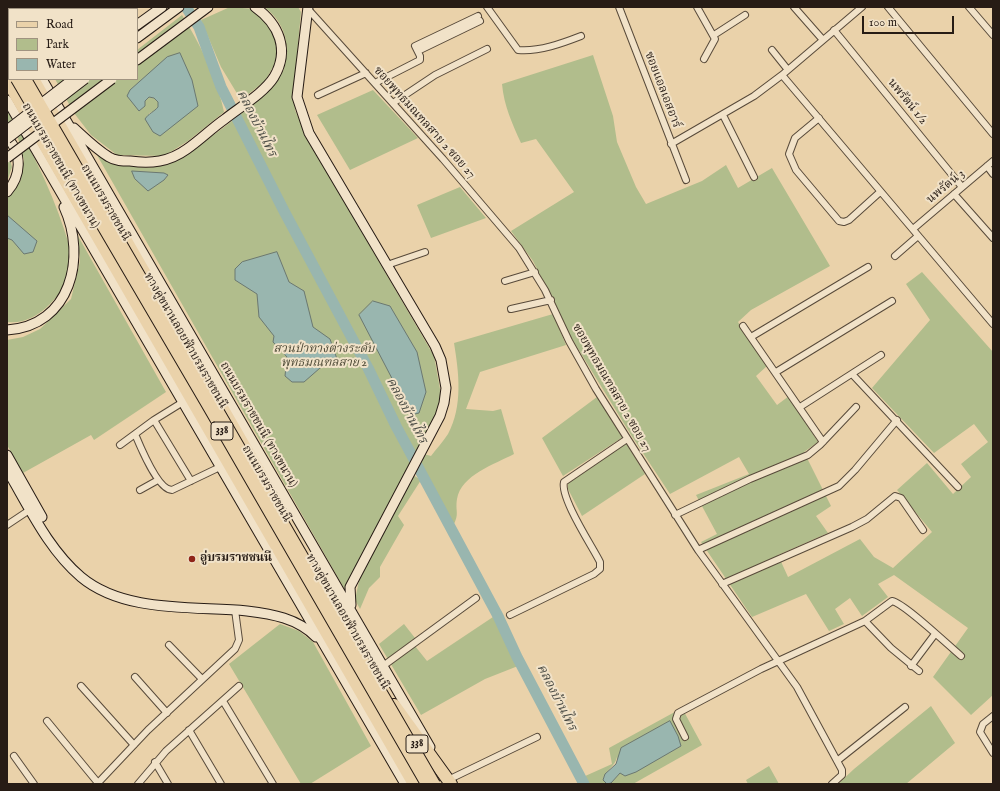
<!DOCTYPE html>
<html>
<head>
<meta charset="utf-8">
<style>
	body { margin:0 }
	#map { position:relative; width:1000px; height:791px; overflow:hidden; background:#ead2aa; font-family:"IM FELL English",serif }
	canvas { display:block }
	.frame { position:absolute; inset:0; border:8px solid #271c15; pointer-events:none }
	.legend { position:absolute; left:8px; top:8px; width:130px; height:72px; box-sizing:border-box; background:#f1e2c8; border:1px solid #a09380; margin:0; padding:5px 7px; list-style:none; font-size:12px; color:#271c15 }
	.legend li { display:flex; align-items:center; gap:8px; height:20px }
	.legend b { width:20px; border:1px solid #a09380 }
	.scale { position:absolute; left:862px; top:16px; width:92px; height:18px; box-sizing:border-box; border:2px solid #271c15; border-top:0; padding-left:5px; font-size:12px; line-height:14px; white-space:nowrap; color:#271c15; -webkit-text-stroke:3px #f1e2c8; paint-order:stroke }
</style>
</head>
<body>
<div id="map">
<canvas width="1000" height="791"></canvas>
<div class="frame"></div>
<ul class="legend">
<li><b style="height:5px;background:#ead2aa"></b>Road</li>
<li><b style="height:11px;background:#b1bd8c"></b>Park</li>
<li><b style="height:11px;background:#99b6af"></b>Water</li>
</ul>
<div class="scale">100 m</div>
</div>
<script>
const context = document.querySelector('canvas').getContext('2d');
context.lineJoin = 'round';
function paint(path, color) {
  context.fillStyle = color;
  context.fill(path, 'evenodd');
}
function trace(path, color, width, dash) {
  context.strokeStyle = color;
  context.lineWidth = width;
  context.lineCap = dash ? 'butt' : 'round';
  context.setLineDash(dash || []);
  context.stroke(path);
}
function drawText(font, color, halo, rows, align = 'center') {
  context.font = font + ' "IM FELL English","Noto Serif Thai",serif';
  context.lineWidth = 4;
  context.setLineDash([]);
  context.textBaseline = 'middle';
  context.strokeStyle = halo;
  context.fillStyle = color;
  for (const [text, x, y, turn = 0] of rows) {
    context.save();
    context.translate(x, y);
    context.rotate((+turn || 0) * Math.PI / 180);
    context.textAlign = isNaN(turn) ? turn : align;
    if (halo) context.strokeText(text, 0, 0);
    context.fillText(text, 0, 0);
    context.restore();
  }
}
paint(new Path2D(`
	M 230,7 L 255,9 L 277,39 L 276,62 L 265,81 L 241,100 L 221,67 L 201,20 Z
	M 264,7 L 298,7 L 301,12 L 294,87 L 295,110 L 308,140 L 434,356 L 442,400 L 431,430 L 345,590 L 97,155 C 118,163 137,171 159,166 C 167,164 175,162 181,157 C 203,144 278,90 284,68 C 291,44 284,21 264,7 Z
	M 182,15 C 199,42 218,80 224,112 L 188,141 L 164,156 L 117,155 L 91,135 L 74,113 L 55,79 L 137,79 L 137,50 ZM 180,53 L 153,132 L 149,113 C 156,112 159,109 158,102 L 155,98 L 149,97 L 145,101 Z
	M 593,55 L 613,116 L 617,142 L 636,187 L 646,204 L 702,181 L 726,165 L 738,188 L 772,168 L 830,266 L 751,310 L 738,322 L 767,366 L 756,376 L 777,405 L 789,396 L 818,442 L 804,452 L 831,506 L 816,516 L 828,533 L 778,555 L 788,577 L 860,539 L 874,557 L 893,568 L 932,532 L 897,490 L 927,463 L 953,494 L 971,477 L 961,464 L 988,442 L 974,424 L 934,453 L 872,388 L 930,320 L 906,284 L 922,272 L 993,352 L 993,695 L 971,715 L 933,677 L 968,628 L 894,575 L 878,584 L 888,597 L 862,616 L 850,598 L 835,609 L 844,624 L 829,631 L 806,594 L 752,617 L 701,542 L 717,534 L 696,495 L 749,474 L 739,457 L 670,494 L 631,435 L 572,339 L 533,261 L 511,231 L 574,192 L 536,139 L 521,143 C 512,123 504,106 502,84 Z
	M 373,90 L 418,138 L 350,170 L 317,115 Z
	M 7,104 C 28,145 50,186 64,229 C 66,236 70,245 70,253 C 71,273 65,290 50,304 C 38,316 24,324 7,322 L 7,196 L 20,182 L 24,160 L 18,138 L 7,130 Z
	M 7,149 L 12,167 L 7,182 Z
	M 460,187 L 486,218 L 431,238 L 417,205 Z
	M 78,236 L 166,392 L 94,440 L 91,435 L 23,473 L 7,445 L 7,340 L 23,337 L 40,329 L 71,299 L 80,261 Z
	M 553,314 L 566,345 L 480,372 L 466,409 L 493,411 L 501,409 L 514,454 C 495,464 461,475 457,499 C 455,512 460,513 453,526 L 419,464 L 424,454 L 431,456 C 436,449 443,442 448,434 C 463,406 459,373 454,343 Z
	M 597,397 L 623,437 L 563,476 L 542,438 Z
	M 626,443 L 645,474 L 582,516 L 568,489 L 568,483 Z
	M 413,475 L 421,480 L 398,516 L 404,525 L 380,567 L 380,577 L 369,588 L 360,609 L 355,600 L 360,576 Z
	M 493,617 L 518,666 L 485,679 L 421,715 L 379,644 L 404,624 L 415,638 L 411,641 L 427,661 Z
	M 280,624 L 299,631 L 313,642 L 371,746 L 310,784 L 301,784 L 229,664 Z
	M 931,706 L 955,743 L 906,784 L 838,784 L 854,769 Z
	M 682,708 L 702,745 L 633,784 L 609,784 L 620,773 L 617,757 C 615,767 605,770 603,780 L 607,784 L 587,784 L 583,777 L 612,764 L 609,748 Z
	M 769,766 L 779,784 L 748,784 L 746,780 Z`), '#b1bd8c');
const water = new Path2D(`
	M 180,53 L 192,80 L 198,106 L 160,136 L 153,132 L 145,119 C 149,113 154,112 158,107 L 158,102 L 154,98 L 149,97 L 145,101 L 145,106 L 139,111 L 127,96 L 130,90 L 167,57 Z
	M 132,171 L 164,173 L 168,175 L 164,180 L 148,191 L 135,179 Z
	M 7,215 L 37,241 L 33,252 L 24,254 L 12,240 L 7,238 Z
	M 277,252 L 289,282 L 304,291 L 313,327 L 330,339 L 337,359 L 320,368 L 304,382 L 292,382 L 285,376 L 287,357 L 273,342 L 274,336 L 259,317 L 257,294 L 235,280 L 235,269 L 242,262 Z
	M 373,301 L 390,306 L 417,352 L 426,392 L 419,413 L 411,415 L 359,315 Z
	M 670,721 L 678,736 L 681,746 L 636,772 L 625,776 L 620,773 L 611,783 L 607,784 L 603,780 L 605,774 L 616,764 L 621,748 Z`);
paint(water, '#99b6af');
trace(water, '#6b7871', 1);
trace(new Path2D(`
	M 186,7 L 199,27 L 221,87 L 284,211 L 368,368 L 396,426 L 498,616 L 517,657 L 584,784`), '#99b6af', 11);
const street = new Path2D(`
	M 487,7 L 518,50 C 539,52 563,43 581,36
	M 619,7 L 686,180
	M 697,7 L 715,39 L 704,59
	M 794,7 L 823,40
	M 888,7 L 993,134
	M 969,7 L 993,35
	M 307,8 L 443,159 L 519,248 L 545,290 L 569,341 L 596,389 L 698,550 L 797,687 L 842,770 L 842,775 L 832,784
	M 834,30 L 962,187
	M 714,35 L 745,15
	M 772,50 L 788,70
	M 418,51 L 480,21
	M 782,75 L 993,324
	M 375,83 L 420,60 L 420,56 L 415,46 L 478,16
	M 318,95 L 366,73
	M 393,103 L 435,75 L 487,49
	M 723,115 L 754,177
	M 819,118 L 795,138 L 789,154 L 796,170 L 839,221 L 844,222 L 849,220 L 880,192
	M 671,144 L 754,96 L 782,75 L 862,7
	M 987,166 L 993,174
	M 954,194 L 993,238
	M 913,229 L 993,161
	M 895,256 L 918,236
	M 387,265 L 425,252
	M 505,281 L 535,272
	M 511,309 L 551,300
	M 743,326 L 823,442
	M 751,337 L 868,267
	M 776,372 L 892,301
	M 852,374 L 958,487
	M 183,402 L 154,420 L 135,434 C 140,446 158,490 172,490 L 220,467
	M 800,407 L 881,355
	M 154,420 L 191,481
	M 120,445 L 135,434
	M 140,490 L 158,480
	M 675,515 L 750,479 L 808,455 L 820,445 L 856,407
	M 7,525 L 31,509
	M 698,550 L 839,486 L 855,470 L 897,420
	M 722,584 L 852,527 L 867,519 L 895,496 L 901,498 L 923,530
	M 510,615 L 594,574 L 600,569 L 600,562 C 592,546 560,498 564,482 L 627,439
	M 865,621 L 891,648 L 919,671
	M 169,645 L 202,679
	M 383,666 L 476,598
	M 911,666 L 935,634
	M 135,677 L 167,713
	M 81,686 L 134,745
	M 223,701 L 273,784
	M 993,716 L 983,724 L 980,732 L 993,753
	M 47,721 L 98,783
	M 189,730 L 221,784
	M 685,737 L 676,719 L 678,713 L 761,669 L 865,621 L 892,601 C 904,603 949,646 961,656
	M 14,756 L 34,784
	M 837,761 L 905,707
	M 155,762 L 168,784
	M 450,779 L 537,737
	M 97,784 L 148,730 L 235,649 L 239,640 L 235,610
	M 138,784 L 166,751 L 239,686`);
const secondary = new Path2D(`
	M 308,7 L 297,97 L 309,133 L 435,346 L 441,360 L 446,388 L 444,403 L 440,416 L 350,587 L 351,605
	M 7,19 L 9,22
	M 137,25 L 162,7
	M 137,38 L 179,7
	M 137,60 L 208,7
	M 42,79 L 430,747
	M 7,100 L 405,784
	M 74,128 C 85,138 96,149 109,157 C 115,161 123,161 130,161 C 151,164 169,162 187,149 C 200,140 212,128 225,119 C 240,107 264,93 274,77 C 290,50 279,24 255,7
	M 7,138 C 23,153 21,176 7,192
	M 7,330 C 71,326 87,257 64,207
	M 7,455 L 42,517
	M 7,470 C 29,507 48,549 81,577 C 124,613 193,606 247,611 C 272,614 297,618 316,637`);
const primary = new Path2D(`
	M 7,47 L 9,50
	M 7,64 L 9,67`);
const highway = new Path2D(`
	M 7,34 L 9,38
	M 33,79 L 262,477
	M 7,80 L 414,784
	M 394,705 L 451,784`);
trace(street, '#584a3a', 8);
trace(secondary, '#271c15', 11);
trace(primary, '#271c15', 12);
trace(highway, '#271c15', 14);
trace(street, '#f1e2c8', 6);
trace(secondary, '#f1e2c8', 9);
trace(primary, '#ead2aa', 10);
trace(highway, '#ead2aa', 12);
const secondaryBridge = new Path2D(`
	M 7,130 L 73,79
	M 7,139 L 85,79
	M 7,158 L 112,79`);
const primaryBridge = new Path2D(`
	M 16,79 L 207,405 L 426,784
	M 26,79 L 435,784`);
trace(secondaryBridge, '#271c15', 11, []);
trace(primaryBridge, '#271c15', 12, []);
trace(secondaryBridge, '#f1e2c8', 9);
trace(primaryBridge, '#ead2aa', 10);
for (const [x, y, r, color] of [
	[192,559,4,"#8f2418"]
]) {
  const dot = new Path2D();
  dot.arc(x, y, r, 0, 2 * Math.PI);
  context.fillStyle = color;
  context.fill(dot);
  trace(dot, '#f1e2c8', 1.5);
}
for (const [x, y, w] of [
	[222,431,22],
	[417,744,22]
]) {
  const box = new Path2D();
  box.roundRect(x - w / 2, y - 9, w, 18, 3);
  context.fillStyle = '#f1e2c8';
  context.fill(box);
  trace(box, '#271c15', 1);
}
drawText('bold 11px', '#271c15', null, [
	["338",222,431],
	["338",417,744]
]);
drawText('12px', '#271c15', '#f1e2c8', [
	["ซอยแอลเอสอาร์",662,90,69],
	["นพรัตน์ 1/2",907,102,51],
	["ซอยพุทธมณฑลสาย 2 ซอย 27",424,123,48],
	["ถนนบรมราชชนนี (ทางขนาน)",60,166,60],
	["นพรัตน์ 3",946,187,-40],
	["ถนนบรมราชชนนี",105,203,60],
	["ทางคู่ขนานลอยฟ้าบรมราชชนนี",185,341,60],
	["ซอยพุทธมณฑลสาย 2 ซอย 27",611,388,60],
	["ถนนบรมราชชนนี (ทางขนาน)",258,425,60],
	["ถนนบรมราชชนนี",266,484,60],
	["ทางคู่ขนานลอยฟ้าบรมราชชนนี",347,622,60]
]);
drawText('italic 12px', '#504c39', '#f1e2c8', [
	["สวนป่าทางต่างระดับ",324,350],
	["พุทธมณฑลสาย 2",324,364]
]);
drawText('bold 12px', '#271c15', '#f1e2c8', [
	["อู่บรมราชชนนี",200,559]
], 'left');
drawText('italic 13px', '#494a43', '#f1e2c8', [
	["คลองบ้านไทร",256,124,63],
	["คลองบ้านไทร",406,411,62],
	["คลองบ้านไทร",556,698,63]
]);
</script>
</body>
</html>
